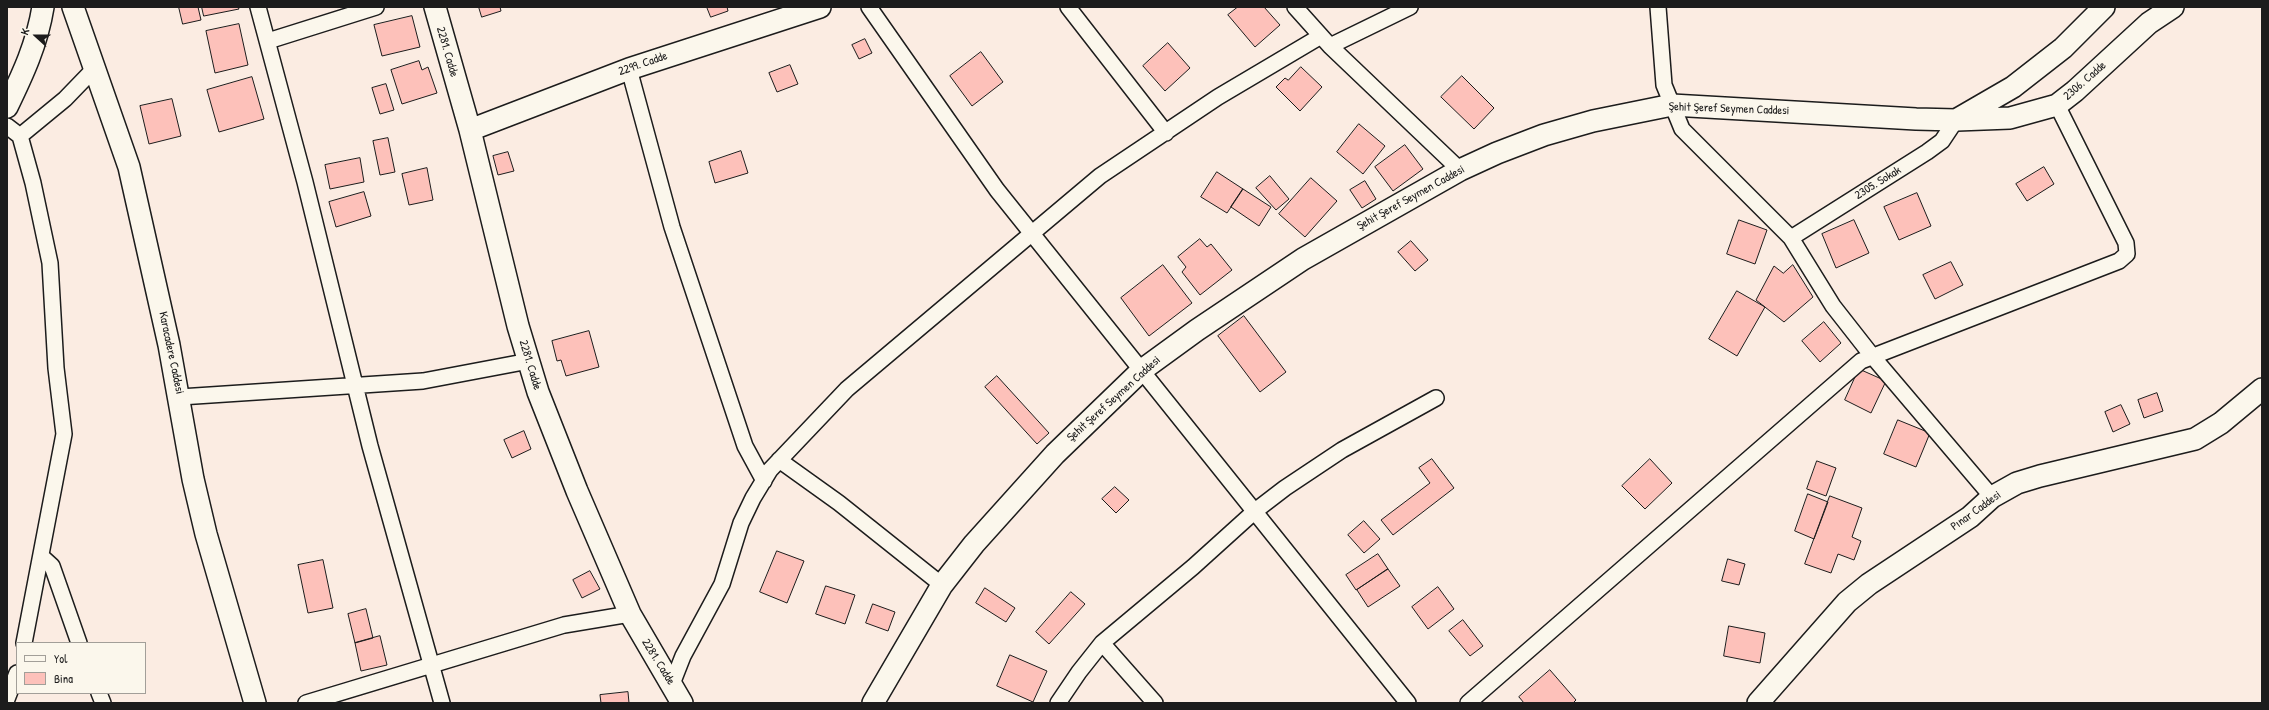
<!DOCTYPE html>
<html>
<head>
<meta charset="utf-8">
<style>
	body { margin:0 }
	#map { position:relative; width:2269px; height:710px; overflow:hidden; background:#fbece2; font-family:"Patrick Hand",sans-serif }
	canvas { display:block }
	.frame { position:absolute; inset:0; border:8px solid #1c1c1c; pointer-events:none }
	.legend { position:absolute; left:16px; top:642px; width:130px; height:52px; box-sizing:border-box; background:#fbf7ec; border:1px solid #a29f99; margin:0; padding:5px 7px; list-style:none; font-size:12px; color:#1c1c1c }
	.legend li { display:flex; align-items:center; gap:8px; height:20px }
	.legend b { width:20px; border:1px solid #a29f99 }
	.north { position:absolute; left:16px; top:16px; width:40px; height:40px; -webkit-text-stroke:3px #fbf7ec; paint-order:stroke; rotate:291deg; font-size:11px; font-weight:700; line-height:16px; text-align:center; color:#1c1c1c }
	.north::after { content:''; display:block; margin:auto; width:14px; height:18px; background:#1c1c1c; clip-path:polygon(50% 0,100% 100%,50% 72%,0 100%) }
</style>
</head>
<body>
<div id="map">
<canvas width="2269" height="710"></canvas>
<div class="frame"></div>
<ul class="legend">
<li><b style="height:5px;background:#fbf7ec"></b>Yol</li>
<li><b style="height:11px;background:#fdc1ba"></b>Bina</li>
</ul>
<div class="north">K</div>
</div>
<script>
const context = document.querySelector('canvas').getContext('2d');
context.lineJoin = 'round';
function paint(path, color) {
  context.fillStyle = color;
  context.fill(path, 'evenodd');
}
function trace(path, color, width, dash) {
  context.strokeStyle = color;
  context.lineWidth = width;
  context.lineCap = dash ? 'butt' : 'round';
  context.setLineDash(dash || []);
  context.stroke(path);
}
function drawText(font, color, halo, rows, align = 'center') {
  context.font = font + ' "Patrick Hand",sans-serif';
  context.lineWidth = 3;
  context.setLineDash([]);
  context.textBaseline = 'middle';
  context.strokeStyle = halo;
  context.fillStyle = color;
  for (const [text, x, y, turn = 0] of rows) {
    context.save();
    context.translate(x, y);
    context.rotate((+turn || 0) * Math.PI / 180);
    context.textAlign = isNaN(turn) ? turn : align;
    if (halo) context.strokeText(text, 0, 0);
    context.fillText(text, 0, 0);
    context.restore();
  }
}
const building = new Path2D(`
	M 179,7 L 198,7 L 201,20 L 183,24 Z
	M 202,7 L 238,7 L 239,9 L 204,16 Z
	M 479,7 L 500,7 L 501,11 L 482,17 Z
	M 707,7 L 727,7 L 728,11 L 711,17 Z
	M 1238,7 L 1264,7 L 1280,25 L 1255,47 L 1228,15 Z
	M 412,16 L 420,47 L 382,56 L 374,25 Z
	M 239,24 L 248,65 L 215,73 L 206,31 Z
	M 865,39 L 872,53 L 859,59 L 852,45 Z
	M 1168,43 L 1190,68 L 1165,91 L 1143,66 Z
	M 981,52 L 1003,82 L 972,106 L 950,76 Z
	M 419,61 L 422,70 L 428,67 L 437,93 L 402,104 L 391,70 Z
	M 790,65 L 798,84 L 777,92 L 769,73 Z
	M 1301,67 L 1322,87 L 1300,111 L 1276,87 L 1285,78 L 1288,80 Z
	M 1462,76 L 1494,108 L 1474,129 L 1441,97 Z
	M 252,77 L 264,119 L 219,132 L 207,90 Z
	M 386,84 L 394,110 L 380,114 L 372,88 Z
	M 172,99 L 181,136 L 149,144 L 140,106 Z
	M 1359,124 L 1385,146 L 1363,174 L 1337,152 Z
	M 388,138 L 395,172 L 380,175 L 373,141 Z
	M 1405,145 L 1423,169 L 1393,191 L 1375,167 Z
	M 741,151 L 748,173 L 715,183 L 709,162 Z
	M 508,152 L 514,171 L 498,175 L 493,156 Z
	M 360,158 L 364,182 L 330,189 L 325,165 Z
	M 2044,167 L 2054,184 L 2027,201 L 2016,184 Z
	M 427,168 L 433,200 L 409,205 L 402,174 Z
	M 1217,172 L 1243,189 L 1227,213 L 1201,197 Z
	M 1270,176 L 1289,199 L 1276,210 L 1256,188 Z
	M 1311,178 L 1337,201 L 1305,237 L 1279,214 Z
	M 1365,181 L 1376,199 L 1362,208 L 1350,190 Z
	M 1243,189 L 1271,207 L 1259,226 L 1231,207 Z
	M 364,192 L 371,216 L 336,227 L 329,202 Z
	M 1917,193 L 1931,226 L 1899,240 L 1884,207 Z
	M 1739,220 L 1767,230 L 1755,264 L 1727,254 Z
	M 1854,220 L 1869,253 L 1836,268 L 1822,234 Z
	M 1200,239 L 1207,247 L 1211,244 L 1232,270 L 1200,295 L 1182,272 L 1186,267 L 1178,257 Z
	M 1411,241 L 1428,260 L 1415,271 L 1398,252 Z
	M 1951,262 L 1963,285 L 1935,299 L 1923,275 Z
	M 1163,265 L 1192,303 L 1149,336 L 1121,298 Z
	M 1793,265 L 1813,297 L 1784,322 L 1756,300 L 1774,266 L 1783,273 Z
	M 1737,291 L 1765,307 L 1737,356 L 1709,339 Z
	M 1244,316 L 1286,372 L 1260,392 L 1218,336 Z
	M 1824,322 L 1841,343 L 1820,362 L 1802,341 Z
	M 589,331 L 599,367 L 566,376 L 561,360 L 557,361 L 552,341 Z
	M 1859,369 L 1886,381 L 1871,413 L 1845,400 Z
	M 997,376 L 1049,433 L 1037,444 L 985,387 Z
	M 2157,393 L 2163,411 L 2144,418 L 2138,400 Z
	M 2121,405 L 2130,424 L 2113,432 L 2105,412 Z
	M 1898,420 L 1930,433 L 1916,467 L 1884,454 Z
	M 524,431 L 531,449 L 512,458 L 504,440 Z
	M 1432,459 L 1454,488 L 1393,535 L 1381,520 L 1430,483 L 1419,468 Z
	M 1650,459 L 1672,483 L 1645,509 L 1622,486 Z
	M 1817,461 L 1836,468 L 1826,496 L 1807,489 Z
	M 1115,487 L 1129,500 L 1116,513 L 1102,499 Z
	M 1808,494 L 1828,502 L 1814,539 L 1795,531 Z
	M 1830,496 L 1862,508 L 1852,537 L 1861,541 L 1854,560 L 1838,554 L 1831,573 L 1805,564 Z
	M 1364,521 L 1380,539 L 1364,553 L 1348,535 Z
	M 777,551 L 804,561 L 787,603 L 760,592 Z
	M 1378,554 L 1388,569 L 1356,590 L 1346,575 Z
	M 1728,559 L 1745,564 L 1739,585 L 1722,581 Z
	M 323,560 L 333,608 L 308,613 L 298,565 Z
	M 1388,569 L 1400,586 L 1368,607 L 1357,590 Z
	M 590,571 L 600,589 L 582,598 L 573,580 Z
	M 826,586 L 855,595 L 845,624 L 816,614 Z
	M 1438,587 L 1454,609 L 1428,629 L 1412,607 Z
	M 985,588 L 1015,608 L 1006,622 L 976,603 Z
	M 1071,592 L 1085,604 L 1049,644 L 1036,632 Z
	M 873,604 L 895,612 L 888,631 L 866,623 Z
	M 366,609 L 373,638 L 355,643 L 348,614 Z
	M 1463,620 L 1483,646 L 1470,656 L 1449,631 Z
	M 1729,626 L 1765,633 L 1760,663 L 1724,656 Z
	M 380,636 L 387,665 L 361,671 L 355,643 Z
	M 1010,655 L 1047,671 L 1033,702 L 997,686 Z
	M 1550,670 L 1576,700 L 1573,703 L 1524,703 L 1519,697 Z
	M 628,692 L 629,703 L 601,703 L 600,695 Z`);
paint(building, '#fdc1ba');
trace(building, '#1c1c1c', 1);
const street = new Path2D(`
	M 258,7 L 305,182 L 370,446 L 442,703
	M 869,7 L 997,190 L 1408,703
	M 1068,7 L 1166,133
	M 1295,7 L 1330,46 L 1460,170
	M 1658,7 L 1664,85 L 1682,129 L 1791,238 L 1833,306 L 1873,357 L 1992,497
	M 268,41 L 376,7
	M 1330,46 L 1410,7
	M 629,69 L 672,227 L 745,446 L 764,481
	M 7,126 L 20,136 L 33,183 L 50,263 L 56,368 L 64,434 L 24,643
	M 20,136 L 65,99 L 94,69
	M 1791,238 L 1927,152 L 1942,141 L 1956,120
	M 180,397 L 423,381 L 529,361
	M 779,460 L 839,503 L 942,585
	M 41,556 L 52,566 L 79,643
	M 1102,643 L 1155,703
	M 672,684 L 683,656 L 722,584 L 741,523 L 753,498 L 770,470 L 847,389 L 1100,176 L 1218,97 L 1321,36
	M 99,693 L 103,703
	M 7,699 L 17,673
	M 306,703 L 564,625 L 630,614
	M 1058,703 L 1079,672 L 1102,643 L 1193,567 L 1255,511 L 1285,488 L 1342,450 L 1436,398
	M 1468,703 L 1861,361 L 2119,261 L 2127,254 L 2126,243 L 2057,105`);
const secondary = new Path2D(`
	M 73,7 L 129,167 L 169,345 L 193,479 L 206,534 L 255,703
	M 435,7 L 470,130 L 518,326 L 538,392 L 577,491 L 630,614 L 682,703
	M 7,107 C 23,74 37,44 43,7
	M 1957,120 L 2010,118 L 2057,105 L 2075,91 L 2149,23 L 2173,7
	M 470,130 L 629,69 L 820,7
	M 873,703 L 942,585 L 974,544 L 1055,454 L 1142,370 L 1197,330 L 1303,259 L 1460,170 L 1497,153 L 1544,135 L 1593,121 L 1672,105 L 1916,119 L 1956,120 L 2013,87 L 2063,48 L 2104,7
	M 1758,703 L 1847,602 L 1869,584 L 1970,517 L 1992,497 L 2017,483 L 2040,476 L 2195,439 L 2221,423 L 2262,389`);
trace(street, '#1c1c1c', 18);
trace(secondary, '#1c1c1c', 24);
trace(street, '#fbf7ec', 15);
trace(secondary, '#fbf7ec', 21);
drawText('12px', '#1c1c1c', '#fbf7ec', [
	["2281. Cadde",447,52,74],
	["2299. Cadde",643,64,-19],
	["2306. Cadde",2085,81,-41],
	["Şehit Şeref Seymen Caddesi",1729,109,2],
	["2305. Sokak",1878,183,-32],
	["Şehit Şeref Seymen Caddesi",1411,198,-29],
	["Karacadere Caddesi",171,353,78],
	["2281. Cadde",530,365,73],
	["Şehit Şeref Seymen Caddesi",1114,399,-42],
	["Pınar Caddesi",1976,511,-36],
	["2281. Cadde",658,662,58]
]);
</script>
</body>
</html>
